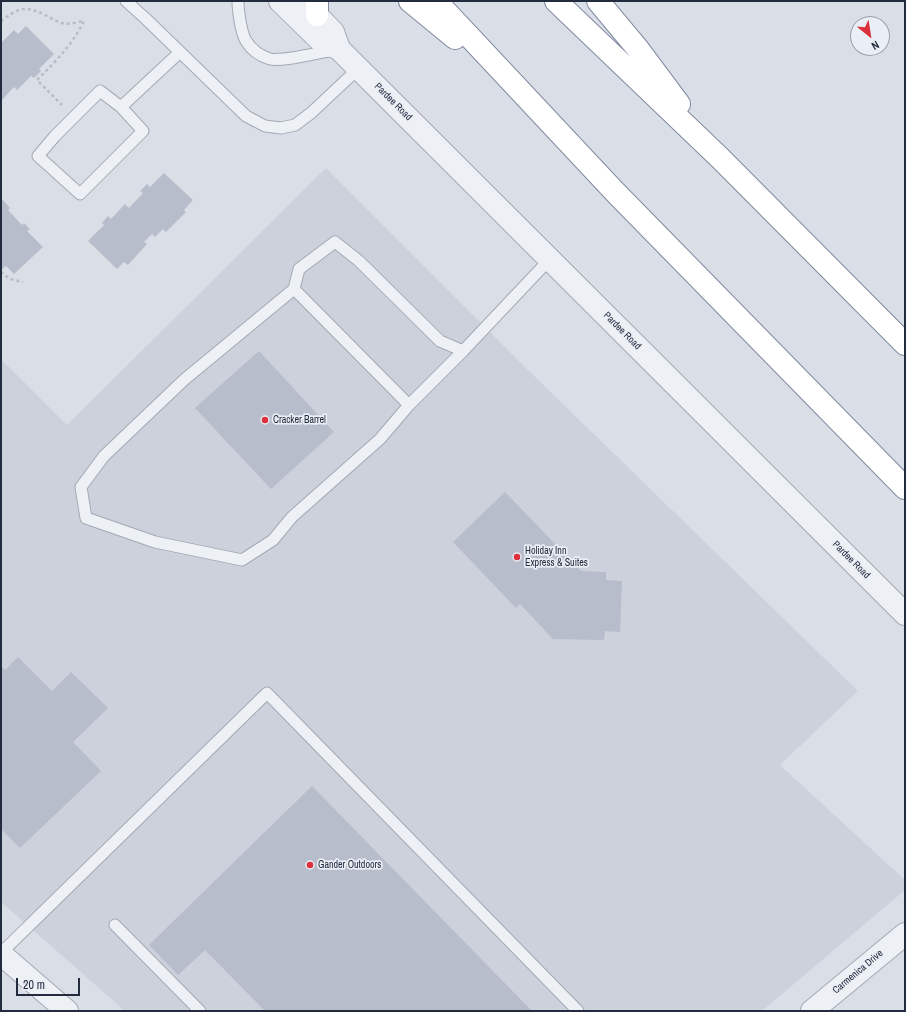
<!DOCTYPE html>
<html>
<head>
<meta charset="utf-8">
<style>
	body { margin:0 }
	#map { position:relative; width:906px; height:1012px; overflow:hidden; background:#dadfe7; font-family:"Archivo Narrow",sans-serif }
	canvas { display:block }
	.frame { position:absolute; inset:0; border:2px solid #232b3e; pointer-events:none }
	.north { position:absolute; left:850px; top:16px; width:40px; height:40px; box-sizing:border-box; background:#eaeef5; border:1px solid #9aa0ac; border-radius:50%; rotate:150deg; font-size:11px; font-weight:700; line-height:16px; text-align:center; color:#232b3e }
	.north::after { content:''; display:block; margin:auto; width:14px; height:18px; background:#dc303d; clip-path:polygon(50% 0,100% 100%,50% 72%,0 100%) }
	.scale { position:absolute; left:16px; top:978px; width:64px; height:18px; box-sizing:border-box; border:2px solid #232b3e; border-top:0; padding-left:5px; font-size:12px; line-height:14px; white-space:nowrap; color:#232b3e; -webkit-text-stroke:3px #eaeef5; paint-order:stroke }
</style>
</head>
<body>
<div id="map">
<canvas width="906" height="1012"></canvas>
<div class="frame"></div>
<div class="north">N</div>
<div class="scale">20 m</div>
</div>
<script>
const context = document.querySelector('canvas').getContext('2d');
context.lineJoin = 'round';
function paint(path, color) {
  context.fillStyle = color;
  context.fill(path, 'evenodd');
}
function trace(path, color, width, dash) {
  context.strokeStyle = color;
  context.lineWidth = width;
  context.lineCap = dash ? 'butt' : 'round';
  context.setLineDash(dash || []);
  context.stroke(path);
}
function drawText(font, color, halo, rows, align = 'center') {
  context.font = font + ' "Archivo Narrow",sans-serif';
  context.lineWidth = 3.5;
  context.setLineDash([]);
  context.textBaseline = 'middle';
  context.strokeStyle = halo;
  context.fillStyle = color;
  for (const [text, x, y, turn = 0] of rows) {
    context.save();
    context.translate(x, y);
    context.rotate((+turn || 0) * Math.PI / 180);
    context.textAlign = isNaN(turn) ? turn : align;
    if (halo) context.strokeText(text, 0, 0);
    context.fillText(text, 0, 0);
    context.restore();
  }
}
paint(new Path2D(`
	M 326,168 L 528,370 L 858,691 L 780,765 L 905,880 L 905,890 L 762,1011 L 125,1011 L 1,902 L 1,359 L 67,425 Z`), '#ccd1dc');
paint(new Path2D(`
	M 26,26 L 54,54 L 39,69 L 41,71 L 34,78 L 31,76 L 17,90 L 14,87 L 1,101 L 1,43 L 14,30 L 18,34 Z
	M 164,173 L 193,200 L 184,210 L 186,212 L 166,232 L 163,229 L 155,237 L 152,234 L 144,242 L 147,244 L 128,265 L 124,262 L 117,269 L 88,241 L 104,225 L 102,223 L 108,216 L 111,219 L 125,204 L 129,208 L 143,193 L 140,191 L 147,184 L 150,187 Z
	M 1,198 L 10,208 L 8,210 L 22,225 L 24,223 L 30,229 L 27,231 L 43,247 L 14,274 L 6,266 L 2,269 L 1,268 Z
	M 259,351 L 334,432 L 271,489 L 195,408 Z
	M 505,492 L 581,571 L 606,572 L 606,580 L 622,581 L 620,632 L 605,631 L 604,640 L 553,639 L 520,604 L 516,608 L 453,542 Z
	M 18,657 L 52,691 L 71,672 L 108,708 L 73,742 L 101,771 L 20,848 L 1,829 L 1,666 L 5,670 Z
	M 312,786 L 532,1011 L 265,1011 L 205,950 L 178,975 L 149,945 Z`), '#b7bdca');
const service = new Path2D(`
	M 126,1 L 146,19 L 246,116 L 265,126 L 281,128 L 295,125 L 311,113 L 359,68
	M 238,1 C 238,10 241,33 246,41 C 251,49 260,56 270,59 C 283,62 320,52 335,50
	M 121,107 L 100,91 L 55,136 L 38,156 L 80,194 L 143,131 L 121,107 L 180,52
	M 294,289 L 185,379 L 104,456 L 81,487 L 86,518 L 155,542 L 242,560 L 273,540 L 292,517 L 380,439 L 409,405 L 294,289 L 299,269 L 335,242 L 359,261 L 440,341 L 463,351 L 550,259
	M 409,405 L 463,351
	M 115,925 L 200,1011
	M 1,953 L 267,693 L 578,1011`);
const minor = new Path2D(`
	M 1,954 L 67,1011
	M 812,1011 L 905,934`);
const tertiary = new Path2D(`
	M 280,1 L 320,40 L 339,49 L 905,614
	M 303,1 L 333,32 L 339,49`);
const motorway = new Path2D(`
	M 410,1 L 455,38
	M 436,1 L 615,192 L 905,488
	M 556,1 L 720,158 L 905,344
	M 598,1 L 638,49 L 679,104
	M 317,15 L 317,1`);
trace(service, '#a3a9b4', 13);
trace(minor, '#a3a9b4', 24);
trace(tertiary, '#a3a9b4', 24);
trace(motorway, '#808a9f', 24);
trace(new Path2D(`
	M 1,21 C 7,17 17,9 23,9 C 38,8 49,19 62,23 C 69,25 77,22 84,21 C 73,44 55,62 37,80 L 62,105
	M 1,272 L 10,279 L 23,282`), '#b8bdc5', 2.5, [3, 3]);
trace(service, '#edf0f5', 11);
trace(minor, '#edf0f5', 22);
trace(tertiary, '#edf0f5', 22);
trace(motorway, '#fff', 22);
for (const [x, y, r, color] of [
	[265,420,4,"#dc303d"],
	[517,557,4,"#dc303d"],
	[310,865,4,"#dc303d"]
]) {
  const dot = new Path2D();
  dot.arc(x, y, r, 0, 2 * Math.PI);
  context.fillStyle = color;
  context.fill(dot);
  trace(dot, '#eaeef5', 1.5);
}
drawText('10px', '#232b3e', '#eaeef5', [
	["Pardee Road",393,102,45],
	["Pardee Road",622,331,45],
	["Pardee Road",851,560,45],
	["Carmenica Drive",858,972,-40]
]);
drawText('10px', '#232b3e', '#eaeef5', [
	["Cracker Barrel",273,420],
	["Holiday Inn",525,551],
	["Express & Suites",525,563],
	["Gander Outdoors",318,865]
], 'left');
</script>
</body>
</html>
